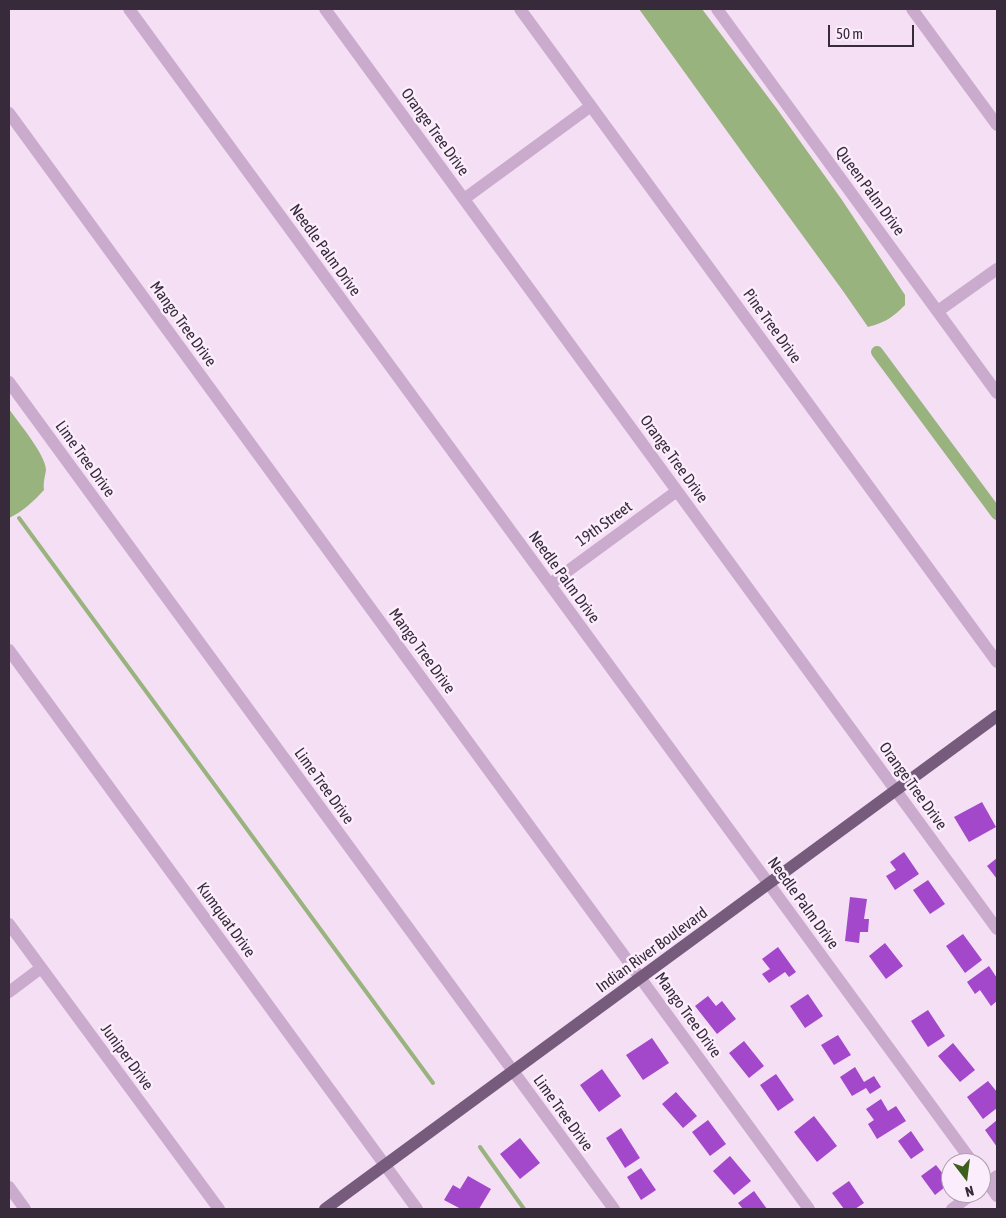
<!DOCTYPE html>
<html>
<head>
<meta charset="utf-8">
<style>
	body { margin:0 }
	#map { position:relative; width:1006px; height:1218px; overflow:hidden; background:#f4dff4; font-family:"Asap Condensed",sans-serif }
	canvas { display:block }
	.frame { position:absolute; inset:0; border:10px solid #372a3b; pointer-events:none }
	.north { position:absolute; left:941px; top:1153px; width:50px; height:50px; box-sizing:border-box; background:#fbedfb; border:1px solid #ad9fae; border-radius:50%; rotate:165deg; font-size:14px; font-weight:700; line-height:20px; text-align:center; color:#372a3b }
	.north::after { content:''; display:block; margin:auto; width:18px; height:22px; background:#3d5f1d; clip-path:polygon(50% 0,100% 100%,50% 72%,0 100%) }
	.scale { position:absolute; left:828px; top:25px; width:86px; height:22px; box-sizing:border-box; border:2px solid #372a3b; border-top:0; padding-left:6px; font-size:15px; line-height:18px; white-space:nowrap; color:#372a3b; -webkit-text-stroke:4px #fbedfb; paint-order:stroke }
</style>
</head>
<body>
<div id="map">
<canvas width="1006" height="1218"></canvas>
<div class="frame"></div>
<div class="north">N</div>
<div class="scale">50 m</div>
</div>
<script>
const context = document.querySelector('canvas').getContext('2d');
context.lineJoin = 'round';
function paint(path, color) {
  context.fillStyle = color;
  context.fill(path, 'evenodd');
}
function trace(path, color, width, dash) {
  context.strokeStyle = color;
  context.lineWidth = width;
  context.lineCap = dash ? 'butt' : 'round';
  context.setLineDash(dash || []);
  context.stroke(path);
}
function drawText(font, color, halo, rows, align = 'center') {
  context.font = font + ' "Asap Condensed",sans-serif';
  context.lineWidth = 5;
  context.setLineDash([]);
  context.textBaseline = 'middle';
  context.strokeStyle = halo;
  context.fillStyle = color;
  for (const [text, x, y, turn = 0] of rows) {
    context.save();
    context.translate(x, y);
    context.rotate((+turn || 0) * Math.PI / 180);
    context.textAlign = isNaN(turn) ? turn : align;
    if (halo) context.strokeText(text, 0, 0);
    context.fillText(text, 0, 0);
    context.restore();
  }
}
paint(new Path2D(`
	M 639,9 L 702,9 L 777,109 L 842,200 L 905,295 L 905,305 C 892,318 886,322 868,327 L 843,291 L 752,166 Z
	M 9,409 C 18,422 46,455 46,470 C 45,477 43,482 44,490 C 34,501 22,512 9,518 Z`), '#98b37d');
trace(new Path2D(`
	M 19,518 L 433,1083
	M 480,1147 L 524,1209`), '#98b37d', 4);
trace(new Path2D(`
	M 877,352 L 997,514`), '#98b37d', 12);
paint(new Path2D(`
	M 982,802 L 996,827 L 969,842 L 954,817 Z
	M 904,852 L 919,874 L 895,890 L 886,876 L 896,870 L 890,862 Z
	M 997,858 L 997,879 L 987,866 Z
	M 928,880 L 945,904 L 930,914 L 913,890 Z
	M 850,897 L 867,899 L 864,919 L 869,919 L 868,932 L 860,932 L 859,943 L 845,941 Z
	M 963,934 L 982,960 L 965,973 L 946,946 Z
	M 885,943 L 903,966 L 886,979 L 869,956 Z
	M 778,947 L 796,972 L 789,977 L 785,972 L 769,983 L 762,974 L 770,969 L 762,959 Z
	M 989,966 L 997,978 L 997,1001 L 991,1006 L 980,990 L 975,994 L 967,982 Z
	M 808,994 L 823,1016 L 805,1028 L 790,1006 Z
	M 708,996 L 716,1006 L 722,1001 L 736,1019 L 717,1034 L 695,1006 Z
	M 928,1010 L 945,1036 L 928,1047 L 911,1021 Z
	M 838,1035 L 851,1055 L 834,1065 L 821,1045 Z
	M 652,1038 L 669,1063 L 643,1080 L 626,1055 Z
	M 744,1041 L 764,1066 L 749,1078 L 729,1053 Z
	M 953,1043 L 975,1070 L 960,1082 L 938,1056 Z
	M 855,1067 L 864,1082 L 874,1076 L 881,1087 L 870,1094 L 866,1088 L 852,1096 L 840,1077 Z
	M 602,1069 L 621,1096 L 599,1112 L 580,1085 Z
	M 776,1074 L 794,1100 L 778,1111 L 760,1085 Z
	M 988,1081 L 997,1092 L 997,1108 L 983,1119 L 967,1097 Z
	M 676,1092 L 697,1116 L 683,1128 L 662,1104 Z
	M 881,1099 L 888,1111 L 896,1106 L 906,1121 L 877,1139 L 868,1124 L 874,1120 L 866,1109 Z
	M 814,1116 L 837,1146 L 817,1162 L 794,1132 Z
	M 708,1120 L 726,1144 L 710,1156 L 692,1132 Z
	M 997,1120 L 997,1147 L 985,1130 Z
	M 621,1128 L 640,1158 L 625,1168 L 606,1138 Z
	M 911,1131 L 924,1150 L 911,1159 L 898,1141 Z
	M 520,1138 L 540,1163 L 520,1179 L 500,1154 Z
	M 730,1156 L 751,1181 L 734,1195 L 713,1171 Z
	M 936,1165 L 950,1183 L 935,1195 L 921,1176 Z
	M 641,1168 L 656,1190 L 641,1200 L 627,1177 Z
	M 468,1176 L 491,1189 L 479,1209 L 472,1208 L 471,1209 L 461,1209 L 444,1200 L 453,1185 L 460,1189 Z
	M 849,1181 L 864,1203 L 855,1209 L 844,1209 L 832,1193 Z
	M 754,1191 L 767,1209 L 743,1209 L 738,1203 Z`), '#a347cb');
trace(new Path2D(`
	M 129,9 L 973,1163
	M 325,9 L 997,929
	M 520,9 L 997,662
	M 717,9 L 997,393
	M 912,9 L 997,125
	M 9,113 L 809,1209
	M 464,199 L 591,106
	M 938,311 L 997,269
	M 9,382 L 614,1209
	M 550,584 L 677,491
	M 9,650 L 417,1209
	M 9,924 L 219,1209
	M 9,992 L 41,968
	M 981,1173 L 997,1196
	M 9,1187 L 25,1209
	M 981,1188 L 997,1176
	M 952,1209 L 974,1193`), '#caaacd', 12);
trace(new Path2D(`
	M 325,1209 L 997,716`), '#765b7d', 12);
drawText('16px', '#372a3b', '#fbedfb', [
	["Orange Tree Drive",435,132,54],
	["Queen Palm Drive",870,191,54],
	["Needle Palm Drive",325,250,54],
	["Mango Tree Drive",183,324,54],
	["Pine Tree Drive",772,326,54],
	["Lime Tree Drive",85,459,54],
	["Orange Tree Drive",674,459,54],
	["19th Street",604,524,-36],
	["Needle Palm Drive",564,577,54],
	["Mango Tree Drive",422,651,54],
	["Lime Tree Drive",324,786,54],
	["Orange Tree Drive",913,786,54],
	["Needle Palm Drive",803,903,54],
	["Kumquat Drive",226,920,54],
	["Indian River Boulevard",652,950,-36],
	["Mango Tree Drive",688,1015,54],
	["Juniper Drive",127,1057,54],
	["Lime Tree Drive",563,1113,54]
]);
</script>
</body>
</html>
